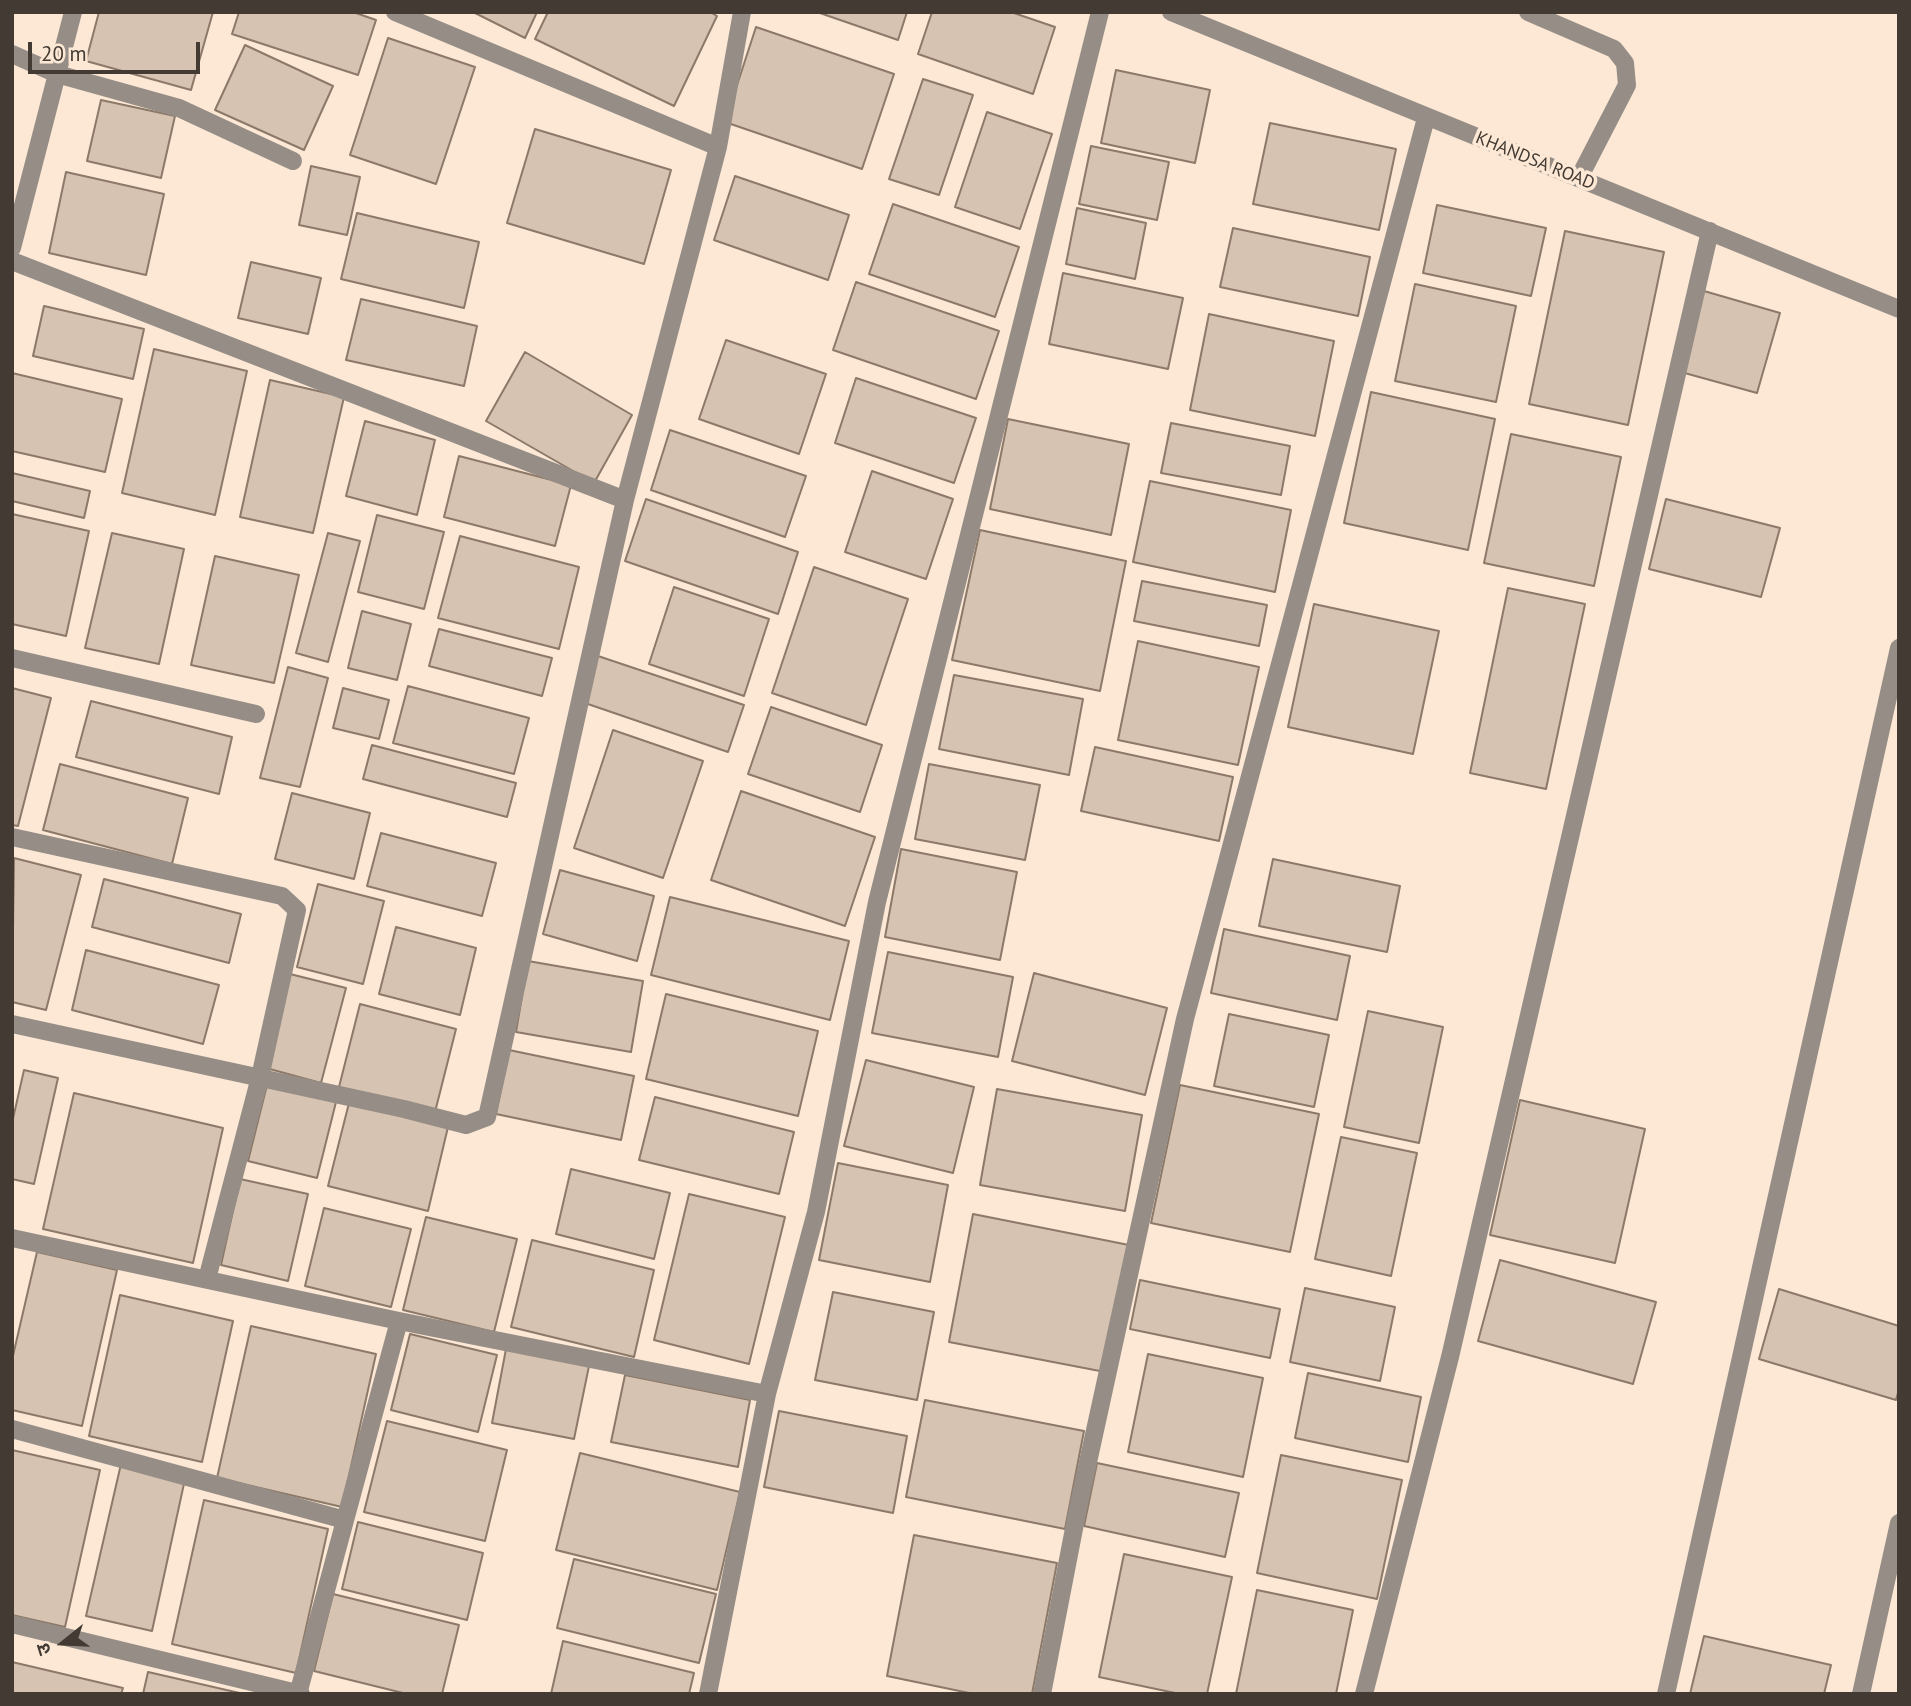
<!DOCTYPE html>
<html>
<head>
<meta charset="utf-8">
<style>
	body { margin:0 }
	#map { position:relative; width:1911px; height:1706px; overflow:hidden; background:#fce8d5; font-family:"PT Sans","Noto Sans Devanagari",sans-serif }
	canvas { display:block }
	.frame { position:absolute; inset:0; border:14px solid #433b33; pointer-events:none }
	.north { position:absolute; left:28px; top:1608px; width:70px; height:70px; -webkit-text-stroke:5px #fce8d5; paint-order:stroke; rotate:252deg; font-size:19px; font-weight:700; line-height:28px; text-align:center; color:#433b33 }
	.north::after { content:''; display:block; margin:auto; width:24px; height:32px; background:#433b33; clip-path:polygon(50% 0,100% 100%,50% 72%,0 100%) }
	.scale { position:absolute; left:28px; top:42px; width:172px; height:32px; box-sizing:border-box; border:4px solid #433b33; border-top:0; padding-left:9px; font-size:21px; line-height:24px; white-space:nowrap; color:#433b33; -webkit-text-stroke:5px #fce8d5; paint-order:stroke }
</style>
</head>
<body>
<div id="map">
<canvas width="1911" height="1706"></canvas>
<div class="frame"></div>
<div class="north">उ</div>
<div class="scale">20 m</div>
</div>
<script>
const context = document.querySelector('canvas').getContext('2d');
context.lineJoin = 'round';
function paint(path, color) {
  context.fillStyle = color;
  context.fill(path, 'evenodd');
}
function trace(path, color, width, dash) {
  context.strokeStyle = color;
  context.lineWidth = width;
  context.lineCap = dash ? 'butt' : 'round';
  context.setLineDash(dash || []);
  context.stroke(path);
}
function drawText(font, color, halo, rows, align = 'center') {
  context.font = font + ' "PT Sans",sans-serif';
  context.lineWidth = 7;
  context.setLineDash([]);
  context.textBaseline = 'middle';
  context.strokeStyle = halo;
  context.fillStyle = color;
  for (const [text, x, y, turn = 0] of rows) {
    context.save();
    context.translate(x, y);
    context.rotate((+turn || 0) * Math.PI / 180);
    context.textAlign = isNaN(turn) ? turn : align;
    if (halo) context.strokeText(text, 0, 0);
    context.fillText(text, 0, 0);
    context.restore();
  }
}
const building = new Path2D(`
	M 99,12 L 213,12 L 191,90 L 86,61 Z
	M 239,12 L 353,12 L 376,20 L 358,75 L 232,34 Z
	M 473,12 L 537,12 L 525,38 Z
	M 548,12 L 710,12 L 717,16 L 674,106 L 535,39 Z
	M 817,12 L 907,12 L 898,40 Z
	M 932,12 L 1011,12 L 1055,27 L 1033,94 L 918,54 Z
	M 756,27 L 894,74 L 862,169 L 725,122 Z
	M 388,38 L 475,67 L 436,184 L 350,155 Z
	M 245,45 L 333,86 L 304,150 L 215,110 Z
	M 1116,70 L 1210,90 L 1195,163 L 1101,143 Z
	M 923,79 L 973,95 L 939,195 L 889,179 Z
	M 101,100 L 175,116 L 161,178 L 87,161 Z
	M 987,112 L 1052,134 L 1020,229 L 955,207 Z
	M 1270,123 L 1396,149 L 1379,230 L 1253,204 Z
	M 535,129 L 671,170 L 644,264 L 507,223 Z
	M 1091,146 L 1169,162 L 1157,220 L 1079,204 Z
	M 311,166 L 360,177 L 347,235 L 299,225 Z
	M 66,172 L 164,194 L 146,275 L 49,253 Z
	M 735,176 L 849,215 L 828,280 L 714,240 Z
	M 893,204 L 1019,247 L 995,317 L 869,274 Z
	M 1437,205 L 1546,228 L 1531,296 L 1423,273 Z
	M 1077,208 L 1146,223 L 1135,279 L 1066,264 Z
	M 357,213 L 479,242 L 464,308 L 341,279 Z
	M 1233,228 L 1370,257 L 1358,316 L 1220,287 Z
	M 1565,231 L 1664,252 L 1628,425 L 1529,404 Z
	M 251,262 L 321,278 L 308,334 L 238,318 Z
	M 1063,273 L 1183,298 L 1168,369 L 1049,344 Z
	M 856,282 L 999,331 L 976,399 L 833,350 Z
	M 1415,284 L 1516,306 L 1496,402 L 1395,381 Z
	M 1704,291 L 1780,313 L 1757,393 L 1681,372 Z
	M 361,299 L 477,326 L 464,386 L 346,360 Z
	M 44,306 L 144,329 L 133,379 L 33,356 Z
	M 1209,314 L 1334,341 L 1315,436 L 1190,410 Z
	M 726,340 L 826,374 L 799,454 L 699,419 Z
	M 154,349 L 247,371 L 215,515 L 122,493 Z
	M 525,352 L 632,415 L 594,483 L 486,421 Z
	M 12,373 L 122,399 L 105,472 L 12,451 Z
	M 856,378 L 976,418 L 954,483 L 835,443 Z
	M 270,380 L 344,397 L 313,533 L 240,517 Z
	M 1371,392 L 1495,419 L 1468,550 L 1344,523 Z
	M 1008,419 L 1129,444 L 1111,535 L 990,509 Z
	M 365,421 L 435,440 L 417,515 L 346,496 Z
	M 1171,423 L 1290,446 L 1281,495 L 1161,473 Z
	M 670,430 L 806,476 L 785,537 L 651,490 Z
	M 1511,434 L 1621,457 L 1594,586 L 1484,563 Z
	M 459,456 L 571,485 L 555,546 L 444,517 Z
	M 872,471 L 953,499 L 926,579 L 845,552 Z
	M 12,473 L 90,491 L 84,518 L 12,501 Z
	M 1150,481 L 1291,510 L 1275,592 L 1133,562 Z
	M 646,499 L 798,552 L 778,614 L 625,561 Z
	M 1666,499 L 1780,528 L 1761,597 L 1649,569 Z
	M 12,514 L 89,531 L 66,636 L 12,624 Z
	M 377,515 L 444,532 L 424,609 L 358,592 Z
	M 980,530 L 1126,561 L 1100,691 L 952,660 Z
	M 112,533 L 184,549 L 159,664 L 85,648 Z
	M 328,533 L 360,541 L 328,662 L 296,653 Z
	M 460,536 L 579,567 L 559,649 L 438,618 Z
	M 215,556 L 299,575 L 274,683 L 191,665 Z
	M 814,567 L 908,599 L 866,725 L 772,693 Z
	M 1142,581 L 1267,605 L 1259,646 L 1134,621 Z
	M 674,587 L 769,619 L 744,696 L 649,664 Z
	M 1508,588 L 1585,604 L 1546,789 L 1470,773 Z
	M 1314,604 L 1439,631 L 1413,754 L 1288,727 Z
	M 362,611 L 411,624 L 397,680 L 348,668 Z
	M 439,629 L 552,658 L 542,696 L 429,666 Z
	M 1138,641 L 1259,667 L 1238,765 L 1118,740 Z
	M 598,656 L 744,705 L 728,752 L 582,702 Z
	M 288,667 L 328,678 L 300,787 L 260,778 Z
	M 954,675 L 1083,699 L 1069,775 L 939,749 Z
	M 408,686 L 529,718 L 514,774 L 393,743 Z
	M 12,688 L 51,698 L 18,826 L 12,825 Z
	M 343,688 L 389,700 L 379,739 L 333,728 Z
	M 91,701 L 232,737 L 219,794 L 76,757 Z
	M 771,707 L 882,745 L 860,812 L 748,774 Z
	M 613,730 L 703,761 L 663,878 L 574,848 Z
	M 372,745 L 516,783 L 507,817 L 363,779 Z
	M 1095,747 L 1233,777 L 1219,841 L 1081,811 Z
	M 60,764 L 188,798 L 172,864 L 43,830 Z
	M 929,764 L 1040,785 L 1025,860 L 915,839 Z
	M 741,791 L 875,837 L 845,926 L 711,880 Z
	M 292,793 L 370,813 L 354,879 L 275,859 Z
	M 381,833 L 496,863 L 482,916 L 367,886 Z
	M 901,849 L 1017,872 L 1000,960 L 885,937 Z
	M 14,858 L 81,875 L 46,1010 L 12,1002 Z
	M 1273,859 L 1400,886 L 1387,952 L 1259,926 Z
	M 560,870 L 654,896 L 637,961 L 543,934 Z
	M 104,879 L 241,914 L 229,963 L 92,927 Z
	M 318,884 L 384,901 L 363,984 L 297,967 Z
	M 670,897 L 849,941 L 830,1020 L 651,975 Z
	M 396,927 L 476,948 L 460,1015 L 379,994 Z
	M 1224,929 L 1350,956 L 1337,1020 L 1211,993 Z
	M 86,950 L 219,985 L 203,1044 L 72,1010 Z
	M 888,952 L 1013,977 L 998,1057 L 872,1033 Z
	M 528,961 L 643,981 L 631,1052 L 516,1032 Z
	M 1034,973 L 1167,1008 L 1145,1095 L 1012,1061 Z
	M 290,974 L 346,988 L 321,1083 L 266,1068 Z
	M 666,994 L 818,1031 L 798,1116 L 646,1079 Z
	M 360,1004 L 456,1029 L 435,1112 L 339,1087 Z
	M 1368,1011 L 1443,1027 L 1419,1143 L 1344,1127 Z
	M 1229,1014 L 1329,1035 L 1314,1107 L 1214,1086 Z
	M 509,1050 L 634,1076 L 621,1140 L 496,1114 Z
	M 866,1060 L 974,1087 L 953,1173 L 844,1146 Z
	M 24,1070 L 58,1078 L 34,1184 L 12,1179 L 12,1123 Z
	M 267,1085 L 336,1102 L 317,1178 L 248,1161 Z
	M 1180,1085 L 1319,1114 L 1290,1252 L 1151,1223 Z
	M 997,1089 L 1142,1115 L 1125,1211 L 980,1185 Z
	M 74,1093 L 223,1128 L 193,1263 L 43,1229 Z
	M 655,1097 L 794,1132 L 779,1194 L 639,1160 Z
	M 1520,1100 L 1645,1129 L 1615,1263 L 1490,1235 Z
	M 349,1103 L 448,1127 L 428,1211 L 328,1186 Z
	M 1341,1137 L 1417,1153 L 1391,1276 L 1315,1259 Z
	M 838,1163 L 948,1185 L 930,1282 L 819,1260 Z
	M 571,1169 L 670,1193 L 654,1259 L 556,1234 Z
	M 240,1179 L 308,1194 L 288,1281 L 221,1265 Z
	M 689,1194 L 785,1217 L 749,1364 L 654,1340 Z
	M 324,1208 L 411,1229 L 391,1307 L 305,1286 Z
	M 973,1214 L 1129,1245 L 1105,1372 L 949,1342 Z
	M 426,1217 L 517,1239 L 494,1332 L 403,1310 Z
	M 532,1240 L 654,1270 L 634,1357 L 511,1327 Z
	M 37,1252 L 117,1270 L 82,1426 L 12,1410 L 12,1360 Z
	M 1500,1260 L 1656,1302 L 1633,1384 L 1478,1341 Z
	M 1140,1280 L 1280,1309 L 1270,1358 L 1130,1329 Z
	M 1305,1288 L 1395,1307 L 1380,1381 L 1290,1362 Z
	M 1779,1289 L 1899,1326 L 1899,1389 L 1896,1400 L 1759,1359 Z
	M 833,1292 L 934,1312 L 917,1400 L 815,1380 Z
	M 120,1295 L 233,1321 L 202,1462 L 89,1436 Z
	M 251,1326 L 376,1354 L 342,1507 L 217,1478 Z
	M 410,1334 L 497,1355 L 478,1432 L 391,1410 Z
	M 506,1349 L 589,1366 L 574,1439 L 492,1423 Z
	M 1148,1354 L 1263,1378 L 1243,1477 L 1128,1452 Z
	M 1308,1373 L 1421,1397 L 1408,1462 L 1295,1438 Z
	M 625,1375 L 750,1400 L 738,1467 L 611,1442 Z
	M 925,1400 L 1084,1431 L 1065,1529 L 906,1497 Z
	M 779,1411 L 907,1436 L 893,1513 L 764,1487 Z
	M 387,1421 L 507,1450 L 485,1541 L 364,1512 Z
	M 12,1450 L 100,1470 L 65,1627 L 12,1615 Z
	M 580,1453 L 740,1492 L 717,1590 L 556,1550 Z
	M 1281,1455 L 1402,1480 L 1377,1599 L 1257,1573 Z
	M 1097,1463 L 1239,1493 L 1225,1557 L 1084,1526 Z
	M 121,1464 L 185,1479 L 152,1631 L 86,1616 Z
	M 204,1500 L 328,1529 L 296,1673 L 172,1644 Z
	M 358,1522 L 483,1553 L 467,1620 L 342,1589 Z
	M 914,1535 L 1057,1563 L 1032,1694 L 974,1694 L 887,1676 Z
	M 1124,1554 L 1232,1577 L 1207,1694 L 1180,1694 L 1099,1677 Z
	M 574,1559 L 716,1594 L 699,1663 L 557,1628 Z
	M 1257,1590 L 1353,1610 L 1336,1694 L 1236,1694 Z
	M 333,1594 L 459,1625 L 442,1694 L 407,1694 L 314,1671 Z
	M 1704,1636 L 1831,1665 L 1824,1694 L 1690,1694 Z
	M 563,1641 L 694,1673 L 689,1694 L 551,1694 Z
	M 12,1662 L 123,1688 L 121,1694 L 12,1694 Z
	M 148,1672 L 244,1694 L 143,1694 Z`);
paint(building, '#d7c3b1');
trace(building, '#8c7969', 2);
trace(new Path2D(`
	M 395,12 L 718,147
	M 1171,12 L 1899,309
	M 1528,12 L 1614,49 L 1625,63 L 1627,85 L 1579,178
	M 12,54 L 57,74 L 179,108 L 293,161
	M 12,248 L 73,12
	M 12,261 L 625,500
	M 12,658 L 256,714
	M 12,837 L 282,896 L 297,910 L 260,1077 L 207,1279
	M 12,1024 L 404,1109 L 466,1125 L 487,1117 L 625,500 L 718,147 L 742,12
	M 12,1238 L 399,1321 L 767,1394
	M 12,1429 L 345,1520
	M 12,1624 L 301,1694
	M 298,1694 L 399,1321
	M 708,1694 L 767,1394 L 816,1212 L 877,902 L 1100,12
	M 1042,1694 L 1078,1508 L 1185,1019 L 1426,118
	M 1364,1694 L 1450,1357 L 1710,231
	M 1666,1694 L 1899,648
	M 1861,1694 L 1899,1523`), '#968e86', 18);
drawText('18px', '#433b33', '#fce8d5', [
	["KHANDSA ROAD",1535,161,22]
]);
</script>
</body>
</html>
